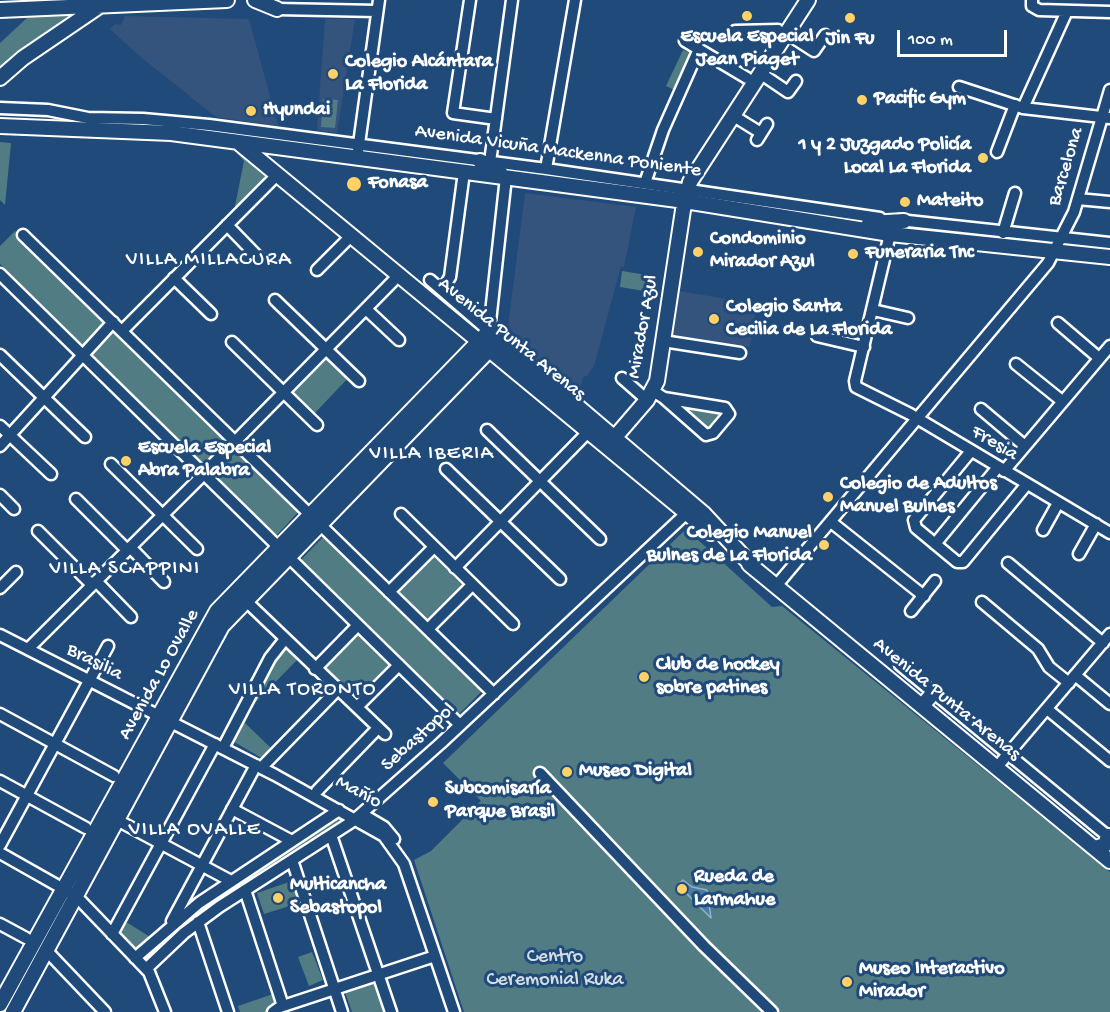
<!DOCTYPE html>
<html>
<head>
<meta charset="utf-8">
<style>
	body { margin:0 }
	#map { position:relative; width:1110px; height:1012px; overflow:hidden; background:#1f4a7a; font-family:"Gochi Hand",sans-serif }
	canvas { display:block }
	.scale { position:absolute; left:897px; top:30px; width:110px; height:27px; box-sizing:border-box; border:3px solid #fff; border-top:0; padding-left:8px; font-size:18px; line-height:21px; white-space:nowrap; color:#fff; -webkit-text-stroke:4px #1f4a7a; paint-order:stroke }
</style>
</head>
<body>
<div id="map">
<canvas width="1110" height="1012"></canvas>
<div class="scale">100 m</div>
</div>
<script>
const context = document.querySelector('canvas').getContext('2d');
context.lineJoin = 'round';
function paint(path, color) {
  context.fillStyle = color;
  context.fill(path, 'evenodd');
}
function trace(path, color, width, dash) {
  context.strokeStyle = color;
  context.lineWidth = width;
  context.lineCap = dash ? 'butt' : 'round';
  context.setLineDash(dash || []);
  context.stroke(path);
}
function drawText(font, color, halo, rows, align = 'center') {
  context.font = font + ' "Gochi Hand",sans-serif';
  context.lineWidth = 6;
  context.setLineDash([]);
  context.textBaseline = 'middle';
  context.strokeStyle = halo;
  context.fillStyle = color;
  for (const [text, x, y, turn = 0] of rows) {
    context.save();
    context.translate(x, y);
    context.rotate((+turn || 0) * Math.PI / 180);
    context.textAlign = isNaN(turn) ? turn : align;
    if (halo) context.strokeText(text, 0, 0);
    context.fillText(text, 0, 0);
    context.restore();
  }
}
paint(new Path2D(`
	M 125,16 L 249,19 L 278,126 L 216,117 L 137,54 L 110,29 L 115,24 L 121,25 Z
	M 325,19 L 355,19 L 337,133 L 317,130 Z
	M 525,193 L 636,207 L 624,267 L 621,266 L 594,366 L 587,376 L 583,377 L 579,394 L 507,334 Z
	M 679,291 L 757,304 L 750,347 L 672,335 Z`), '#34547e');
paint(new Path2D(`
	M 35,16 L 76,16 L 0,71 L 0,43 L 27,18 Z
	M 683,50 L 694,55 L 677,91 L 666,86 Z
	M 323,99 L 338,100 L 335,128 L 321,127 Z
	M 0,142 L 11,143 L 5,205 L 0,200 Z
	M 236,152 L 248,154 L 272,175 L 234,211 L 244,161 Z
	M 15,231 L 300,510 L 276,536 L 0,264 L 0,246 Z
	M 622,271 L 653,276 L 650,292 L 620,287 Z
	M 330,356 L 350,376 L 313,415 L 292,394 Z
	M 681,404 L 721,410 L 725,414 L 709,432 L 680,408 Z
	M 686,529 L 772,607 L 782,606 L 1110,872 L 1110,1012 L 464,1012 L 414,860 L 431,851 L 481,801 L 443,763 Z
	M 325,535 L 483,690 L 459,714 L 301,560 Z
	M 432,555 L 464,587 L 429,622 L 397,590 Z
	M 357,631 L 392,665 L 357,701 L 323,667 Z
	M 285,646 L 298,659 L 247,711 L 272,659 Z
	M 245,723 L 273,750 L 265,760 L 231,740 Z
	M 337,816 L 345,820 L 150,961 L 143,955 L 188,917 Z
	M 292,881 L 299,903 L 264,914 L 257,893 Z
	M 126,922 L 152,938 L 138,951 L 120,933 Z
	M 312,952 L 323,980 L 309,986 L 298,957 Z
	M 374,982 L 385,1012 L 352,1012 L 345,992 Z
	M 273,994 L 277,1006 L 268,1012 L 240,1012 L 238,1006 Z`), '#527c83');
const water = new Path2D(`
	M 683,880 L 692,887 L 707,890 L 711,918 L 686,893 L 688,891 L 680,883 Z`);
paint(water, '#497da6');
trace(water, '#92b1ca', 1.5);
const minor = new Path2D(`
	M 470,0 L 453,113 L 496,119
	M 1032,0 L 1032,6 L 1039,10 L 1110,12
	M 277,9 L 377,11
	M 735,31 L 778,30
	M 786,33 L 814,51 L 825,35
	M 685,41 L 747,78
	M 760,73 L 788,92 L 796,81
	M 959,87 L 1023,108 L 1110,118
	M 0,108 L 48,110 L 88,118 L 143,119 L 209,125 L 546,169 L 880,218
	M 1023,108 L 1067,11
	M 732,115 L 761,133
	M 757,140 L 767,124
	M 358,151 L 379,0
	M 997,152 L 1015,105
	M 490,162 L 512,0
	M 546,169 L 575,0
	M 645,183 L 663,130 L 699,49
	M 1078,199 L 1110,202
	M 899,220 L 1110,243
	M 227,225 L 260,259
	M 1003,233 L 1015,193
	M 890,234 L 855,381 L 856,387 L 910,414 L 1110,533
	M 23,235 L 494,694
	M 317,270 L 352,235
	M 0,274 L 460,725
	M 174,278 L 211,314
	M 430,280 L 489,331
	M 442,290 L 450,277 L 464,172
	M 275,300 L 359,381
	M 366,309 L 399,340
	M 873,310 L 908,318
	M 1058,323 L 1099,358
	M 122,331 L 278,174
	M 489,331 L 506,177
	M 817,336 L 864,347
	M 663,341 L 740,353
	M 232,342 L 317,425
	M 0,355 L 85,437
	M 1016,364 L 1062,401
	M 622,378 L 647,400
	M 653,391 L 664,398 L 706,435 L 713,433 L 729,414 L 725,408 L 664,398
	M 981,409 L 1025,446
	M 0,426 L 51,474
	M 487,430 L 600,539
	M 0,446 L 113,322
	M 971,451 L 914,520 L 916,528 L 957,562 L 963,562 L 1027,484
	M 214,463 L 400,274
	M 111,464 L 197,549
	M 446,469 L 560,579
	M 1004,471 L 1110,346
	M 0,495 L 14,509
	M 76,499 L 127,550
	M 401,514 L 513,624
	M 831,522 L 924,596
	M 1043,530 L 1058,503
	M 38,531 L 92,585
	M 935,544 L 998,467
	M 130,547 L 164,582
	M 1079,554 L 1096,524
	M 1008,563 L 1103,643
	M 455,568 L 590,430
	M 96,581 L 131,617
	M 776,586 L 1048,263 L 1074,212 L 1110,90
	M 0,588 L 16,572
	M 389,592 L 434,547
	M 245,600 L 385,734
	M 982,602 L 1038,649 L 1049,667 L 1069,683
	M 911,611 L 935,581
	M 428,629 L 472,585
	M 0,635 L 275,775 L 384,836 L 404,864 L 454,1012
	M 28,649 L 204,474
	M 900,665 L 1110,838
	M 315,669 L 358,625
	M 1075,675 L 1110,704
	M 357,707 L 399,665
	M 1047,709 L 1110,761
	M 0,714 L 114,776
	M 223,748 L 270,658 L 285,639
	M 997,767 L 1110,634
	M 261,768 L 337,690
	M 540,773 L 704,946 L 772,1012
	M 0,781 L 86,828
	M 317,791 L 378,728
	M 232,809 L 292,841
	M 367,817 L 384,827 L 394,839
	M 117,820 L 231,881
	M 331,835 L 391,1012
	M 0,845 L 108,646
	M 0,853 L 76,896 L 149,972 L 165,1012
	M 292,860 L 342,1012
	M 245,890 L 283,1006
	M 172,921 L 256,765
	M 198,922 L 228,1012
	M 0,924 L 26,938
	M 112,934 L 215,744
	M 46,950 L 105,1012
	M 135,958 L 199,903 L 339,810
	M 146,969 L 184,933 L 219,907 L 353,821 L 441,743 L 692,508
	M 273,1012 L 280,1007 L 435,956`);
const major = new Path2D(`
	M 255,0 L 277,9
	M 0,10 L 227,0
	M 0,78 L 23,58 L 98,7
	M 0,126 L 171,133 L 685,201 L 890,234 L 1110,257
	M 239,143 L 711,533
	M 480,161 L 501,174
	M 869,223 L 904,221
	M 609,444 L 647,400 L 657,381 L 683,210 L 690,182 L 808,0
	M 749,564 L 1110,861
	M 922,706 L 934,692
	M 1095,848 L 1105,845 L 1108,836
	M 0,1004 L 217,611 L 489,331 L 703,513 L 756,570
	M 13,1012 L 222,626 L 497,342`);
trace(minor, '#fff', 15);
trace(major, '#fff', 18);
trace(minor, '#1f4a7a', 10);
trace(major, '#1f4a7a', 14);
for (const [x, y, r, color] of [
	[747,16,6,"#ffd166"],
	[850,18,6,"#ffd166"],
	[333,74,6,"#ffd166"],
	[862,100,6,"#ffd166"],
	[251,111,6,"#ffd166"],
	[983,158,6,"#ffd166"],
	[354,184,8,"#ffd166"],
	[905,202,6,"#ffd166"],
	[698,252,6,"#ffd166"],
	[853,254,6,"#ffd166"],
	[714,319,6,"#ffd166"],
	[126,461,6,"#ffd166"],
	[828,497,6,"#ffd166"],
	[824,545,6,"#ffd166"],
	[644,677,6,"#ffd166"],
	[567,772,6,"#ffd166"],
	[433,802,6,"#ffd166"],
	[682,889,6,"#ffd166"],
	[278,898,6,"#ffd166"],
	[847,982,6,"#ffd166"]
]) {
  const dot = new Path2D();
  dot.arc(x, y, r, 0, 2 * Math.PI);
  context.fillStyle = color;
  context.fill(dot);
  trace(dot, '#1f4a7a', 2);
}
drawText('bold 20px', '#fff', '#1f4a7a', [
	["Escuela Especial",747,38,"center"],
	["Jean Piaget",747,61,"center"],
	["Jin Fu",850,40,"center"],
	["Colegio Alcántara",345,63],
	["La Florida",345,86],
	["Pacific Gym",874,100],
	["Hyundai",263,111],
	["1 y 2 Juzgado Policía",971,146,"right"],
	["Local La Florida",971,169,"right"],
	["Fonasa",368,184],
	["Mateito",917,202],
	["Condominio",710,240],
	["Mirador Azul",710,263],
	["Funeraria Tnc",865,254],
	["Colegio Santa",726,308],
	["Cecilia de La Florida",726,331],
	["Escuela Especial",138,449],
	["Abra Palabra",138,472],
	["Colegio de Adultos",840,485],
	["Manuel Bulnes",840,508],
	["Colegio Manuel",812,534,"right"],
	["Bulnes de La Florida",812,557,"right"],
	["Club de hockey",656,666],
	["sobre patines",656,689],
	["Museo Digital",579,772],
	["Subcomisaría",445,790],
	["Parque Brasil",445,813],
	["Rueda de",694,878],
	["Larmahue",694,901],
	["Multicancha",290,886],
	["Sebastopol",290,909],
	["Museo Interactivo",859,970],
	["Mirador",859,993]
], 'left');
drawText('20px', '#fff', '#1f4a7a', [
	["Avenida Vicuña Mackenna Poniente",558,152,8],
	["Barcelona",1067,167,-73],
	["Mirador Azul",644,327,-80],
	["Avenida Punta Arenas",511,340,39],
	["Fresia",994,444,31],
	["Brasilia",94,663,27],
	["Avenida Lo Ovalle",160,675,-61],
	["Avenida Punta Arenas",946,700,39],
	["Sebastopol",419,738,-42],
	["Mañío",358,793,28]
]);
drawText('20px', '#d4dee0', '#1f4a7a', [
	["Centro",555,958],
	["Ceremonial Ruka",555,981]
]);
context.letterSpacing = '1.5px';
drawText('21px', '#fff', '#1f4a7a', [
	["VILLA MILLACURA",209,261],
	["VILLA IBERIA",432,455],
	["VILLA SCAPPINI",125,570],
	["VILLA TORONTO",303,691],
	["VILLA OVALLE",195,831]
]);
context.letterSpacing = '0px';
</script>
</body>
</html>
